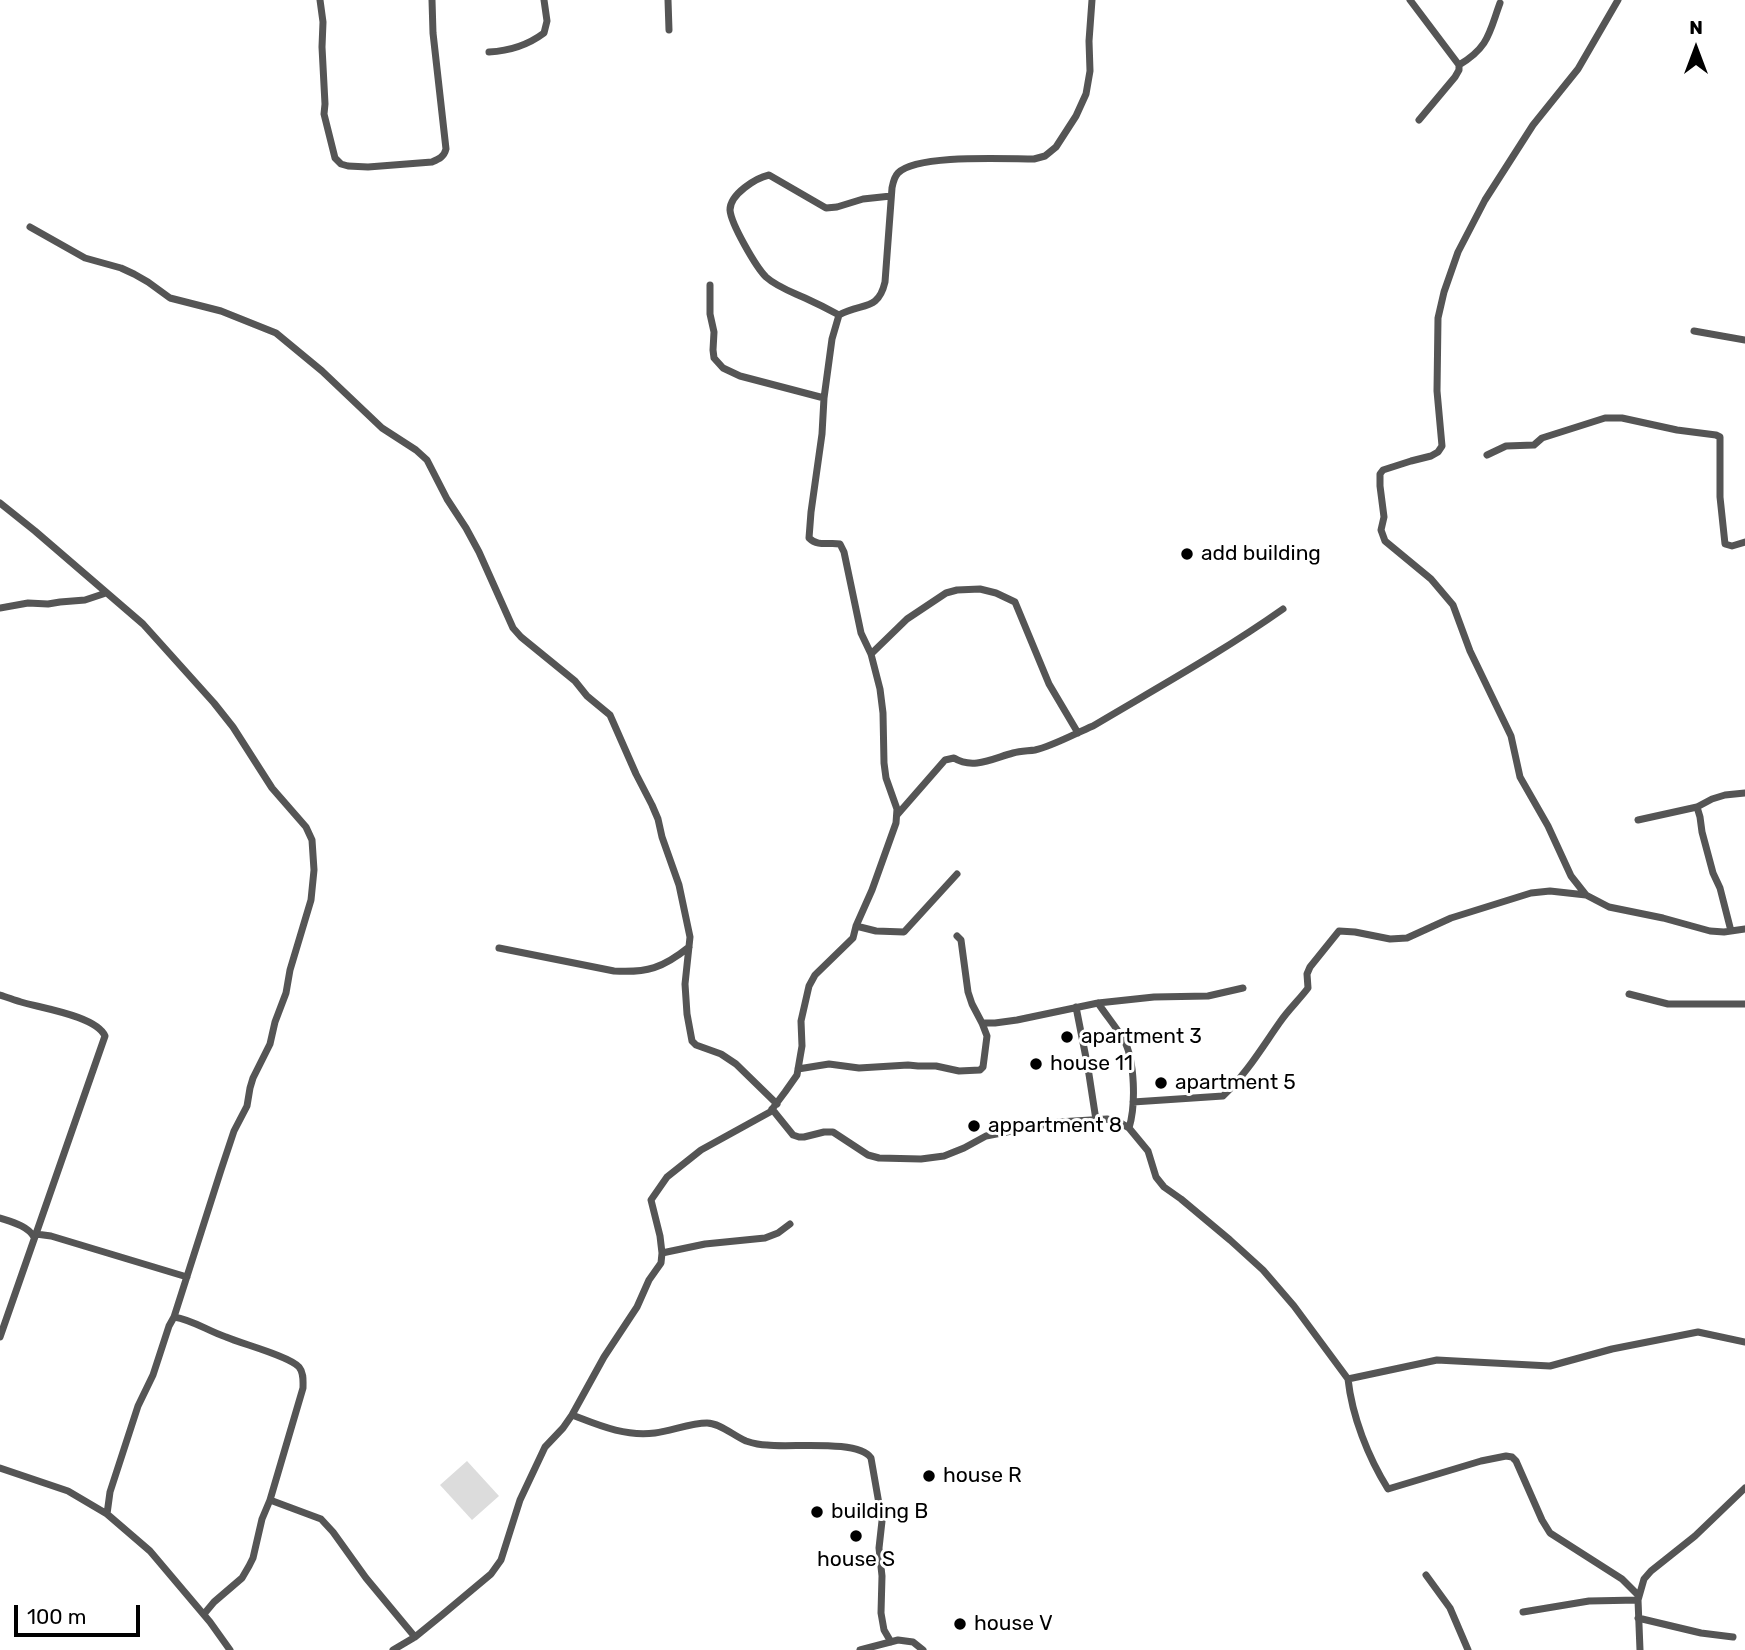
<!DOCTYPE html>
<html>
<head>
<meta charset="utf-8">
<style>
	body { margin:0 }
	#map { position:relative; width:1745px; height:1650px; overflow:hidden; background:#fff; font-family:Rubik,sans-serif }
	canvas { display:block }
	.north { position:absolute; left:1661px; top:14px; width:70px; height:70px; -webkit-text-stroke:5px #fff; paint-order:stroke; rotate:0deg; font-size:19px; font-weight:700; line-height:28px; text-align:center; color:#000 }
	.north::after { content:''; display:block; margin:auto; width:24px; height:32px; background:#000; clip-path:polygon(50% 0,100% 100%,50% 72%,0 100%) }
	.scale { position:absolute; left:14px; top:1605px; width:126px; height:32px; box-sizing:border-box; border:4px solid #000; border-top:0; padding-left:9px; font-size:21px; line-height:24px; white-space:nowrap; color:#000; -webkit-text-stroke:5px #fff; paint-order:stroke }
</style>
</head>
<body>
<div id="map">
<canvas width="1745" height="1650"></canvas>
<div class="north">N</div>
<div class="scale">100 m</div>
</div>
<script>
const context = document.querySelector('canvas').getContext('2d');
context.lineJoin = 'round';
function paint(path, color) {
  context.fillStyle = color;
  context.fill(path, 'evenodd');
}
function trace(path, color, width, dash) {
  context.strokeStyle = color;
  context.lineWidth = width;
  context.lineCap = dash ? 'butt' : 'round';
  context.setLineDash(dash || []);
  context.stroke(path);
}
function drawText(font, color, halo, rows, align = 'center') {
  context.font = font + ' Rubik,sans-serif';
  context.lineWidth = 6;
  context.setLineDash([]);
  context.textBaseline = 'middle';
  context.strokeStyle = halo;
  context.fillStyle = color;
  for (const [text, x, y, turn = 0] of rows) {
    context.save();
    context.translate(x, y);
    context.rotate((+turn || 0) * Math.PI / 180);
    context.textAlign = isNaN(turn) ? turn : align;
    if (halo) context.strokeText(text, 0, 0);
    context.fillText(text, 0, 0);
    context.restore();
  }
}
paint(new Path2D(`
	M 467,1461 L 499,1496 L 472,1520 L 440,1485 Z`), '#dcdcdc');
trace(new Path2D(`
	M 320,0 L 323,22 L 322,47 L 325,104 L 324,114 L 335,158 L 341,164 L 348,166 L 368,167 L 432,162 C 439,159 444,157 446,149 L 433,33 L 432,0
	M 668,0 L 669,30
	M 1410,0 L 1459,65
	M 1618,0 L 1578,69 L 1533,125 L 1485,200 L 1458,252 L 1444,292 L 1438,318 L 1437,391 L 1442,446 L 1438,452 L 1431,456 L 1411,461 L 1383,470 L 1380,474 L 1380,486 L 1384,517 L 1381,530 L 1385,541 L 1431,579 L 1453,605 L 1470,651 L 1511,736 L 1520,777 L 1548,826 L 1571,876 L 1586,895 L 1609,907 L 1663,918 L 1710,931 L 1724,932 L 1745,929
	M 489,52 C 509,51 528,45 544,33 L 547,21 L 544,0
	M 1419,120 L 1455,77 L 1459,70 L 1459,65 C 1489,47 1489,33 1500,3
	M 30,227 L 85,258 L 121,268 L 134,274 L 148,282 L 170,298 L 221,311 L 276,333 L 322,371 L 382,428 L 416,450 L 427,460 L 447,499 L 466,528 L 479,552 L 513,628 L 521,637 L 575,681 L 587,696 L 610,715 L 636,774 L 652,805 L 658,819 L 662,837 L 679,885 L 690,937 L 685,984 L 687,1014 L 692,1041 L 696,1045 L 721,1054 L 736,1064 L 777,1104
	M 710,285 L 710,314 L 714,332 L 713,350 L 714,358 L 723,368 L 740,376 L 824,398
	M 839,315 C 828,309 816,303 805,298 C 792,292 777,287 766,277 C 756,267 731,224 730,210 C 730,194 756,178 769,175 L 826,208 L 837,207 L 863,199 L 891,196
	M 1694,331 L 1745,340
	M 1487,455 L 1506,446 L 1534,445 L 1542,438 L 1605,418 L 1622,418 L 1677,430 L 1716,435 L 1720,437 L 1720,497 L 1725,544 L 1732,546 L 1745,542
	M 0,503 L 35,531 L 143,624 L 214,703 L 233,727 L 272,788 L 306,827 L 312,840 L 314,870 L 311,900 L 290,970 L 286,993 L 275,1022 L 270,1044 L 253,1078 L 250,1088 L 247,1106 L 234,1131 L 221,1170 L 174,1317 L 169,1326 L 153,1375 L 138,1406 L 110,1492 L 107,1514
	M 0,608 L 28,603 L 48,604 L 60,602 L 85,600 L 106,593
	M 871,654 L 907,619 L 946,593 L 957,590 L 980,589 L 996,593 L 1015,602 L 1049,684 L 1078,733
	M 1697,807 L 1700,817 L 1702,832 L 1713,873 L 1720,888 L 1731,931
	M 897,815 L 945,760 L 954,758 C 973,770 994,758 1013,753 C 1020,751 1028,751 1035,750 C 1053,746 1076,733 1093,726 C 1157,688 1222,652 1283,609
	M 1638,820 L 1697,807 L 1712,799 L 1725,795 L 1745,793
	M 856,926 L 876,931 L 904,932 L 957,874
	M 499,948 L 614,971 C 647,973 663,968 689,947
	M 1629,994 L 1668,1004 L 1745,1004
	M 0,995 C 7,997 14,1000 21,1002 C 41,1008 96,1016 105,1036 L 0,1337
	M 1098,1003 C 1106,1015 1116,1027 1124,1040 C 1135,1061 1136,1105 1129,1128
	M 1076,1007 L 1088,1068 L 1096,1120
	M 982,1023 L 995,1023 L 1017,1020 L 1098,1003 L 1154,997 L 1208,996 L 1243,988
	M 798,1069 L 829,1064 L 859,1068 L 908,1065 L 918,1066 L 936,1066 L 959,1071 L 980,1070 L 983,1067 L 987,1036 L 982,1023 L 972,1004 L 968,992 L 961,940 L 957,936
	M 1133,1102 L 1223,1096 C 1247,1073 1261,1049 1280,1022 C 1288,1010 1299,1000 1308,988 L 1307,974 L 1310,967 L 1339,931 L 1355,932 L 1390,939 L 1407,938 L 1451,918 L 1531,893 L 1550,891 L 1586,895
	M 772,1109 L 793,1135 L 799,1137 L 804,1137 L 824,1132 L 833,1132 L 868,1155 L 879,1158 L 921,1159 L 944,1156 L 964,1148 L 986,1136 L 1058,1122 L 1107,1119 L 1119,1122 L 1129,1128 L 1148,1151 L 1156,1177 L 1164,1187 L 1181,1199 L 1230,1240 L 1263,1270 L 1294,1306 L 1348,1379 C 1352,1416 1368,1457 1388,1489 L 1481,1461 L 1506,1456 L 1512,1457 L 1516,1461 L 1542,1520 L 1550,1533 L 1622,1579 L 1639,1596
	M 0,1218 C 12,1222 28,1226 34,1237
	M 36,1234 L 51,1236 L 187,1277
	M 662,1253 L 705,1244 L 765,1238 L 778,1233 L 790,1224
	M 174,1317 C 193,1320 208,1331 226,1337 C 242,1344 289,1356 299,1367 C 304,1373 303,1381 303,1388 L 270,1500 L 262,1519 L 253,1558 L 249,1566 L 242,1578 L 214,1602 L 204,1614
	M 1348,1379 L 1437,1360 L 1550,1366 L 1612,1349 L 1698,1332 L 1745,1342
	M 572,1415 C 598,1425 625,1437 655,1433 C 671,1431 691,1423 707,1423 C 720,1423 734,1436 746,1441 C 752,1443 760,1445 767,1445 C 790,1448 858,1439 871,1458 L 882,1521 L 879,1548 L 882,1576 L 881,1613 L 884,1630 L 891,1642
	M 0,1468 L 68,1491 L 107,1514 L 150,1551 L 210,1622 L 230,1650
	M 270,1500 L 321,1519 L 333,1532 L 366,1578 L 415,1637
	M 1426,1575 L 1450,1608 L 1468,1650
	M 1523,1612 L 1589,1601 L 1638,1600
	M 1638,1618 L 1701,1633 L 1733,1637
	M 393,1650 L 415,1637 L 442,1615 L 491,1574 L 501,1560 L 520,1500 L 545,1447 L 563,1428 L 572,1415 L 604,1357 L 637,1307 L 649,1280 L 661,1263 L 662,1253 L 660,1236 L 651,1200 L 667,1177 L 701,1150 L 770,1112 L 785,1092 L 797,1075 L 802,1046 L 801,1021 L 809,986 L 815,975 L 853,938 L 856,926 L 872,890 L 896,823 L 897,809 L 886,778 L 884,763 L 883,713 L 880,689 L 871,654 L 861,633 L 844,552 L 840,544 C 829,542 818,547 809,538 L 811,512 L 822,434 L 824,398 L 832,339 L 839,315 C 862,302 878,312 885,282 L 892,188 C 893,183 894,177 898,173 C 917,154 1005,159 1034,159 L 1045,156 L 1056,147 L 1076,116 L 1086,94 L 1090,71 L 1089,41 L 1092,0
	M 860,1650 L 898,1640 L 913,1642 L 923,1650
	M 1640,1650 L 1638,1600 L 1644,1579 L 1651,1571 L 1695,1536 L 1745,1488`), '#555', 7);
for (const [x, y, r, color] of [
	[1187,554,7,"#000"],
	[1067,1037,7,"#000"],
	[1036,1064,7,"#000"],
	[1161,1083,7,"#000"],
	[974,1126,7,"#000"],
	[929,1476,7,"#000"],
	[817,1512,7,"#000"],
	[856,1536,7,"#000"],
	[960,1624,7,"#000"]
]) {
  const dot = new Path2D();
  dot.arc(x, y, r, 0, 2 * Math.PI);
  context.fillStyle = color;
  context.fill(dot);
  trace(dot, '#fff', 2.5);
}
drawText('21px', '#000', '#fff', [
	["add building",1201,554],
	["apartment 3",1081,1037],
	["house 11",1050,1064],
	["apartment 5",1175,1083],
	["appartment 8",988,1126],
	["house R",943,1476],
	["building B",831,1512],
	["house S",856,1560,"center"],
	["house V",974,1624]
], 'left');
</script>
</body>
</html>
